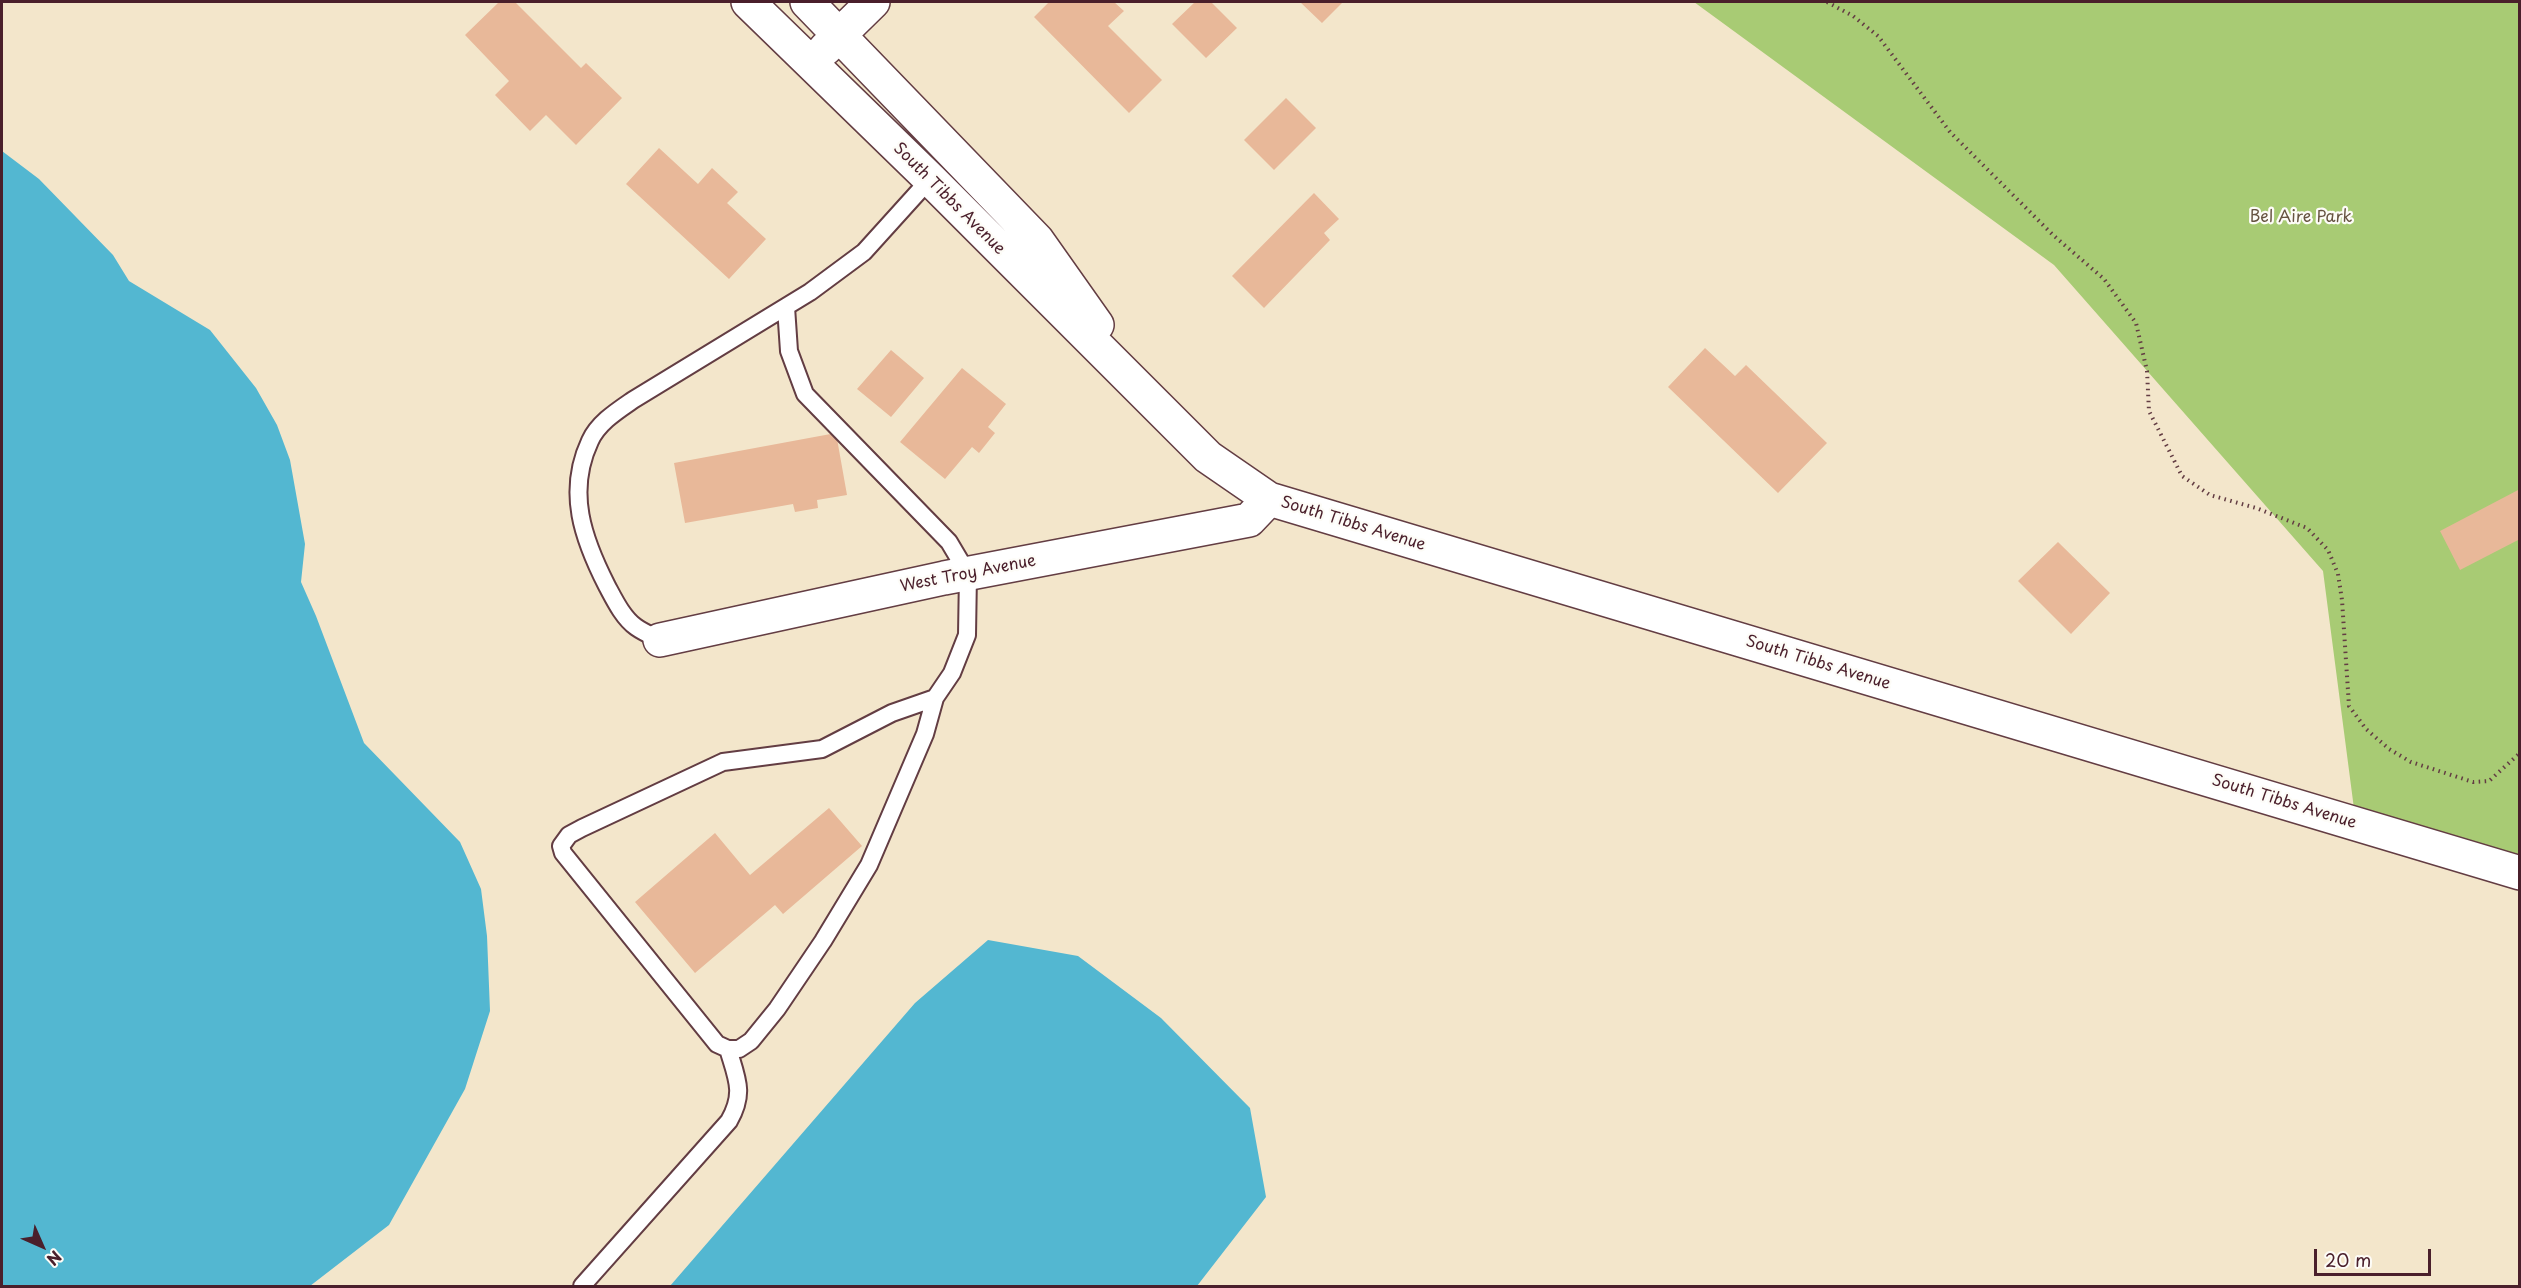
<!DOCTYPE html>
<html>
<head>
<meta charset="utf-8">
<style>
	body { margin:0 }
	#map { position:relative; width:2521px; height:1288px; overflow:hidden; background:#f3e6cb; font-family:"Playpen Sans",sans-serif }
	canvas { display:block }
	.frame { position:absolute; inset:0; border:3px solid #4a1f2b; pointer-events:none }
	.north { position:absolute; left:12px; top:1216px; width:60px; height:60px; -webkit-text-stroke:4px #fdfcf7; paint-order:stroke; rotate:135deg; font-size:16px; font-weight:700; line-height:24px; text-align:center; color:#4a1f2b }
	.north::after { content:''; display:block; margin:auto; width:21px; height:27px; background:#4a1f2b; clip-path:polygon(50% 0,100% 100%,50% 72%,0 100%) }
	.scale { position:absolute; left:2314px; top:1249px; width:117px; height:27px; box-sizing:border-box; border:3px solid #4a1f2b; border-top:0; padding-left:8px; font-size:18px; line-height:21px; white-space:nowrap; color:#4a1f2b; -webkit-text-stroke:4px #fdfcf7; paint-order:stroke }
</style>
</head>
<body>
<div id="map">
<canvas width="2521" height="1288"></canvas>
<div class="frame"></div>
<div class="north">N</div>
<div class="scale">20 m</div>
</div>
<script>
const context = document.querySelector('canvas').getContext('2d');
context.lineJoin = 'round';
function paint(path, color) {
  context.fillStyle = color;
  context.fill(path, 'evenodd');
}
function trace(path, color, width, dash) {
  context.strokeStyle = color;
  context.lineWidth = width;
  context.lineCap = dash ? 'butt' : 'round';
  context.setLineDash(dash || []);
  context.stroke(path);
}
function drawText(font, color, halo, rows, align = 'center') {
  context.font = font + ' "Playpen Sans",sans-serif';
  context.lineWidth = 4.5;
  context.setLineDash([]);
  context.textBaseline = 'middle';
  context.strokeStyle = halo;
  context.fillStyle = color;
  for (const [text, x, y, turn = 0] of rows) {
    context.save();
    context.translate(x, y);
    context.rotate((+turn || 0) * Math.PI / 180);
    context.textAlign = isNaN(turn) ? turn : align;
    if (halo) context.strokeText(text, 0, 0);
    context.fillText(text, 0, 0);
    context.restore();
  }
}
paint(new Path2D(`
	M 1694,2 L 2519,2 L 2519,873 L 2356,824 L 2323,571 L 2054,265 Z`), '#a8cb74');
paint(new Path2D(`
	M 2,151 L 39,179 L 113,255 L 129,281 L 210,330 L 256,388 L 277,425 L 290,460 L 305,544 L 301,582 L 316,616 L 364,743 L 460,842 L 481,889 L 487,936 L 490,1011 L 465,1089 L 389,1225 L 310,1286 L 2,1286 Z
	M 988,940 L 1078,956 L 1161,1018 L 1250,1108 L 1266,1197 L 1197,1286 L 670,1286 L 915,1003 Z`), '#53b7d1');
paint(new Path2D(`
	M 499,2 L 515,2 L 581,68 L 586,63 L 622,98 L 576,145 L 546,115 L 530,131 L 495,95 L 509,81 L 465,35 Z
	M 1049,2 L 1114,2 L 1124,11 L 1108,26 L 1162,80 L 1129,113 L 1034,17 Z
	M 1195,2 L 1211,2 L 1237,28 L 1206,58 L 1172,24 Z
	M 1300,2 L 1343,2 L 1322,23 Z
	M 1286,98 L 1316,128 L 1274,170 L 1244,140 Z
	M 659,148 L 698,184 L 712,168 L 738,192 L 727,203 L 766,239 L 729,279 L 626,184 Z
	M 1314,193 L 1339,219 L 1324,233 L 1330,240 L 1264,308 L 1232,276 Z
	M 1705,348 L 1735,376 L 1746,365 L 1827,443 L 1778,493 L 1668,387 Z
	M 891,350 L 924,378 L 891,417 L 857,389 Z
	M 962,368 L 1006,404 L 988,427 L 995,433 L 979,453 L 972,447 L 945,479 L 900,442 Z
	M 836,433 L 847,495 L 817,500 L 818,508 L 795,512 L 793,504 L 685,523 L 674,463 Z
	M 2520,489 L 2520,539 L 2460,570 L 2440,531 Z
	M 2058,542 L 2110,593 L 2071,634 L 2018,581 Z
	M 829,808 L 862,846 L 783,914 L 775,905 L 695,973 L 635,902 L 715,833 L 750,875 Z`), '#e8b899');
const service = new Path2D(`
	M 786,307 L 789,351 L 805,394 L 949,542 L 968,574 L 967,635 L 952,673 L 935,698 L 925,734 L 869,865 L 823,941 L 777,1009 L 751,1041 L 739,1049 L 728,1049 L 717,1044 L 563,853 L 561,846 L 569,835 L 582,828 L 723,762 L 822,749 L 892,713 L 935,698
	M 660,640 C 652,636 643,632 636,627 C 623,618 614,599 607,586 C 583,539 566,492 590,441 C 598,423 617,411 633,400 L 810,292 L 864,252 L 930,179
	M 582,1286 L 729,1121 C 745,1093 737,1079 728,1049`);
const minor = new Path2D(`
	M 748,2 L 930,179 L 1208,457 L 1269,499 L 2520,873
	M 807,2 L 1037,240 L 1097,325
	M 825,49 L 873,2
	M 660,640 L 944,578 L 1249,520 L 1269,499`);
trace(service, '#633d43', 20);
trace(minor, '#633d43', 36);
trace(new Path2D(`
	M 1827,2 L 1853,16 L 1878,36 L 1950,132 L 2053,235 L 2104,279 L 2136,323 L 2147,371 L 2149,411 L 2182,476 L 2210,495 L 2256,508 L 2307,528 L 2328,550 L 2338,574 L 2342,600 L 2349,706 L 2366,729 L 2389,749 L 2411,762 L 2473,782 L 2489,781 L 2520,753`), '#633d43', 4, [1.5, 4.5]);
trace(service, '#fff', 16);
trace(minor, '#fff', 33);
drawText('16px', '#4a1f2b', '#fdfcf7', [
	["South Tibbs Avenue",949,199,45],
	["South Tibbs Avenue",1353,524,17],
	["West Troy Avenue",968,574,-11],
	["South Tibbs Avenue",1818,663,17],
	["South Tibbs Avenue",2284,802,17]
]);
drawText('16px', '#665341', '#fdfcf7', [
	["Bel Aire Park",2301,218]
]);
</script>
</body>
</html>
